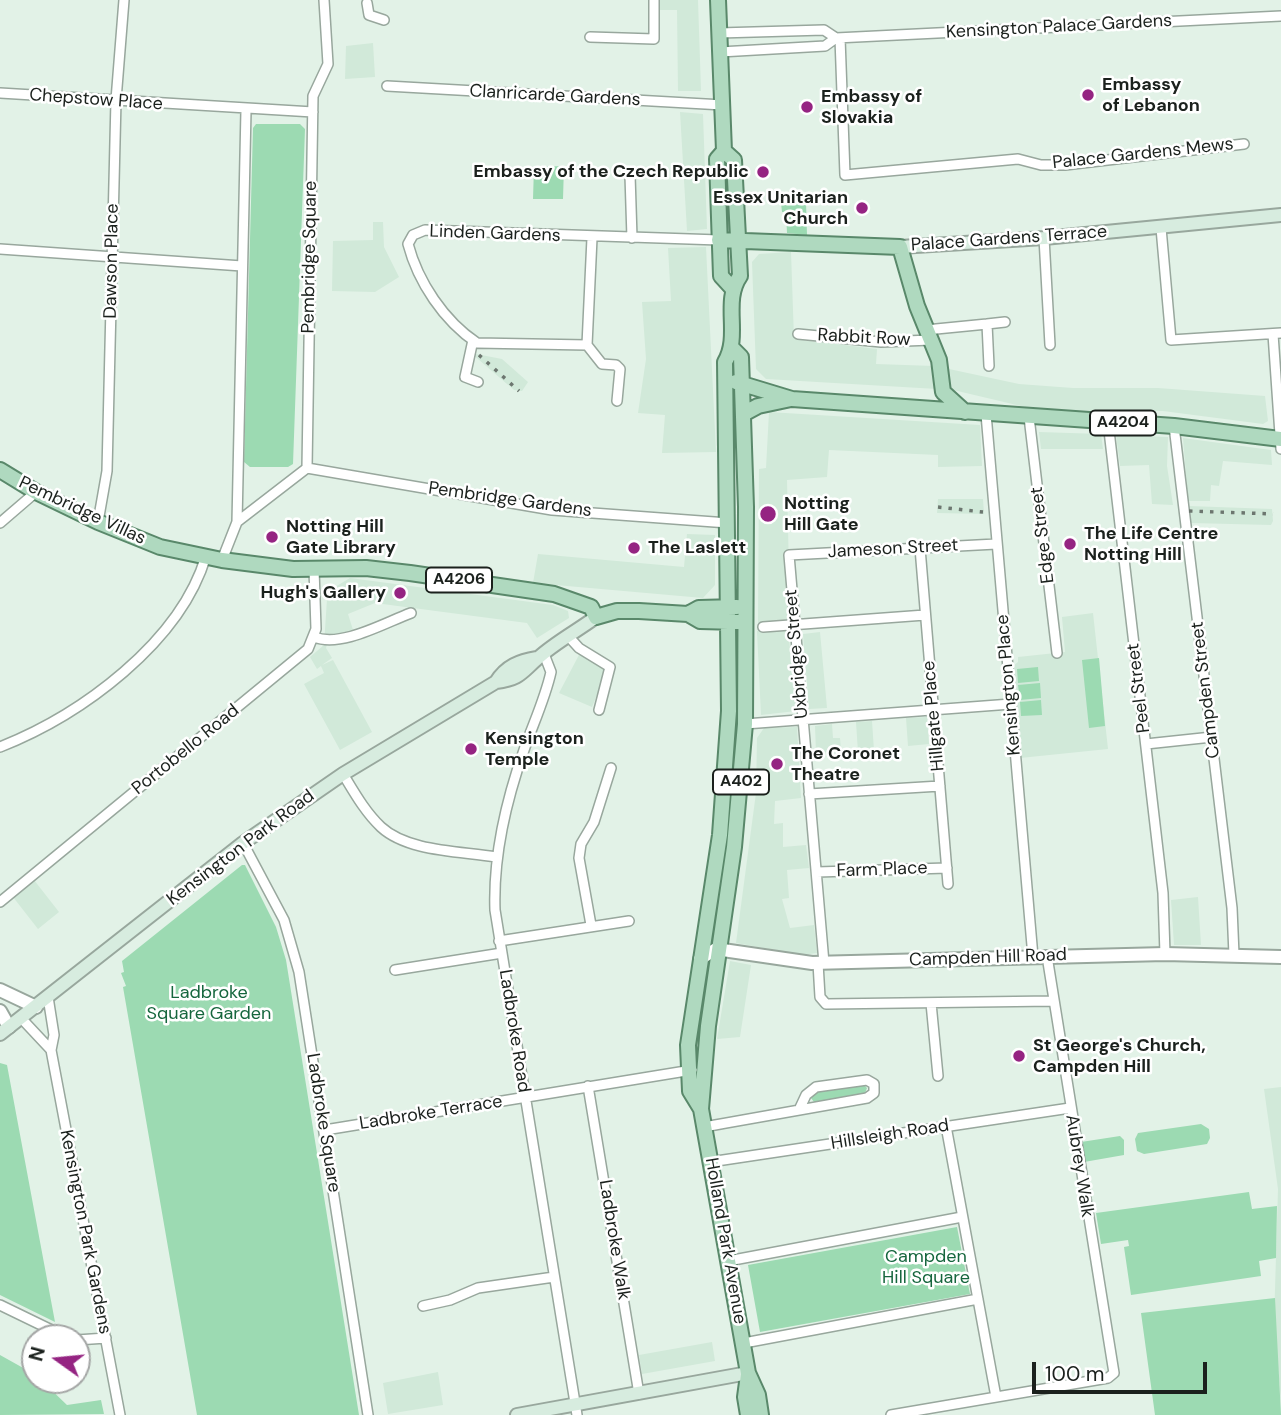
<!DOCTYPE html>
<html>
<head>
<meta charset="utf-8">
<style>
	body { margin:0 }
	#map { position:relative; width:1281px; height:1415px; overflow:hidden; background:#e2f2e7; font-family:"DM Sans",sans-serif }
	canvas { display:block }
	.north { position:absolute; left:21px; top:1324px; width:70px; height:70px; box-sizing:border-box; background:#fff; border:2px solid #a4a6a5; border-radius:50%; rotate:285deg; font-size:19px; font-weight:700; line-height:28px; text-align:center; color:#1b211d }
	.north::after { content:''; display:block; margin:auto; width:24px; height:32px; background:#952482; clip-path:polygon(50% 0,100% 100%,50% 72%,0 100%) }
	.scale { position:absolute; left:1032px; top:1362px; width:175px; height:32px; box-sizing:border-box; border:4px solid #1b211d; border-top:0; padding-left:9px; font-size:21px; line-height:24px; white-space:nowrap; color:#1b211d; -webkit-text-stroke:5px #fff; paint-order:stroke }
</style>
</head>
<body>
<div id="map">
<canvas width="1281" height="1415"></canvas>
<div class="north">N</div>
<div class="scale">100 m</div>
</div>
<script>
const context = document.querySelector('canvas').getContext('2d');
context.lineJoin = 'round';
function paint(path, color) {
  context.fillStyle = color;
  context.fill(path, 'evenodd');
}
function trace(path, color, width, dash) {
  context.strokeStyle = color;
  context.lineWidth = width;
  context.lineCap = dash ? 'butt' : 'round';
  context.setLineDash(dash || []);
  context.stroke(path);
}
function drawText(font, color, halo, rows, align = 'center') {
  context.font = font + ' "DM Sans",sans-serif';
  context.lineWidth = 5;
  context.setLineDash([]);
  context.textBaseline = 'middle';
  context.strokeStyle = halo;
  context.fillStyle = color;
  for (const [text, x, y, turn = 0] of rows) {
    context.save();
    context.translate(x, y);
    context.rotate((+turn || 0) * Math.PI / 180);
    context.textAlign = isNaN(turn) ? turn : align;
    if (halo) context.strokeText(text, 0, 0);
    context.fillText(text, 0, 0);
    context.restore();
  }
}
paint(new Path2D(`
	M 651,0 L 698,0 L 701,91 L 678,91 L 677,10 L 651,10 Z
	M 373,43 L 375,77 L 345,79 L 346,46 Z
	M 680,112 L 703,114 L 707,229 L 687,231 Z
	M 373,222 L 383,222 L 384,247 L 399,277 L 375,292 L 332,291 L 333,241 L 373,240 Z
	M 706,247 L 716,452 L 662,453 L 665,415 L 638,413 L 646,359 L 642,302 L 671,301 L 668,248 Z
	M 791,252 L 794,339 L 877,349 L 876,364 L 934,366 L 937,389 L 766,379 L 756,369 L 752,262 L 759,254 Z
	M 471,353 L 502,359 L 528,382 L 522,391 L 514,390 Z
	M 949,369 L 1019,384 L 1073,388 L 1158,388 L 1265,396 L 1268,421 L 1263,424 L 1163,411 L 1042,411 L 949,389 Z
	M 769,412 L 980,425 L 982,466 L 938,467 L 938,455 L 829,450 L 827,477 L 787,480 L 790,621 L 758,623 L 759,469 L 766,468 Z
	M 1039,432 L 1101,434 L 1103,449 L 1041,449 Z
	M 1116,435 L 1168,437 L 1167,466 L 1173,505 L 1152,504 L 1149,465 L 1120,466 Z
	M 1183,438 L 1271,450 L 1272,465 L 1223,461 L 1219,486 L 1211,485 L 1210,501 L 1188,501 Z
	M 938,499 L 983,499 L 984,514 L 937,513 Z
	M 1189,506 L 1272,509 L 1273,521 L 1271,525 L 1191,523 Z
	M 687,534 L 715,535 L 715,585 L 703,598 L 533,583 L 538,554 L 684,567 Z
	M 350,578 L 553,605 L 568,611 L 569,618 L 537,638 L 527,623 L 375,603 L 348,614 L 353,630 L 340,638 L 329,638 L 326,648 L 332,658 L 322,665 L 333,660 L 372,732 L 340,750 L 304,684 L 324,673 L 321,666 L 317,669 L 310,657 L 324,645 L 327,599 L 335,587 Z
	M 1093,613 L 1108,749 L 1020,758 L 1012,667 L 1018,662 L 1018,657 L 1065,652 L 1062,617 Z
	M 788,629 L 796,711 L 761,715 L 757,631 Z
	M 820,632 L 827,708 L 809,709 L 803,634 Z
	M 580,653 L 608,668 L 592,707 L 559,693 Z
	M 927,717 L 929,744 L 908,746 L 906,718 Z
	M 872,721 L 874,751 L 858,752 L 856,722 Z
	M 832,724 L 833,738 L 840,738 L 841,751 L 816,753 L 815,726 Z
	M 797,727 L 801,798 L 775,801 L 774,824 L 783,823 L 783,847 L 806,845 L 809,868 L 787,870 L 789,898 L 782,899 L 790,928 L 814,925 L 817,953 L 802,955 L 736,943 L 756,793 L 757,738 L 764,728 Z
	M 34,880 L 59,912 L 38,929 L 13,897 Z
	M 1198,897 L 1201,945 L 1174,945 L 1171,900 Z
	M 730,961 L 751,965 L 740,1037 L 717,1039 Z
	M 1281,1087 L 1281,1402 L 1274,1323 L 1278,1189 L 1264,1089 Z
	M 712,1342 L 715,1361 L 642,1374 L 639,1355 Z
	M 438,1372 L 443,1405 L 388,1414 L 383,1383 Z`), '#d1e9d9');
paint(new Path2D(`
	M 256,124 L 300,124 L 305,129 L 293,464 L 288,467 L 250,467 L 244,462 L 253,128 Z
	M 564,166 L 563,199 L 533,199 L 534,167 Z
	M 806,202 L 807,235 L 787,233 L 786,212 L 782,212 L 781,203 Z
	M 1099,658 L 1105,726 L 1089,728 L 1082,660 Z
	M 1038,667 L 1039,681 L 1018,683 L 1017,669 Z
	M 1040,683 L 1041,698 L 1020,700 L 1018,685 Z
	M 1041,700 L 1042,715 L 1021,716 L 1020,702 Z
	M 242,865 L 245,865 L 276,927 L 286,960 L 359,1415 L 197,1415 L 123,987 L 126,986 L 121,973 L 124,972 L 122,961 Z
	M 0,1063 L 7,1065 L 55,1322 L 0,1295 Z
	M 864,1085 L 867,1088 L 865,1093 L 814,1102 L 811,1098 L 812,1093 Z
	M 1201,1124 L 1209,1129 L 1210,1138 L 1207,1144 L 1144,1154 L 1137,1151 L 1135,1139 L 1138,1133 Z
	M 1120,1136 L 1124,1140 L 1124,1155 L 1084,1162 L 1081,1142 Z
	M 1249,1192 L 1252,1209 L 1277,1206 L 1276,1258 L 1259,1261 L 1261,1276 L 1131,1295 L 1124,1247 L 1129,1246 L 1128,1240 L 1101,1244 L 1096,1213 Z
	M 957,1227 L 970,1294 L 760,1332 L 748,1265 Z
	M 1275,1298 L 1281,1415 L 1155,1415 L 1141,1313 Z
	M 0,1355 L 34,1374 L 35,1380 L 41,1380 L 67,1405 L 101,1400 L 104,1414 L 0,1415 Z`), '#9cdab2');
const minor = new Path2D(`
	M 367,3 L 369,15 L 384,20
	M 719,33 L 824,30 L 836,38
	M 590,37 L 654,39 L 654,0
	M 840,38 L 845,175 L 1018,159 L 1041,165 L 1065,165 L 1244,144
	M 720,52 L 825,46 L 836,38 L 1281,16
	M 387,86 L 723,105
	M 0,93 L 313,112
	M 630,175 L 632,238
	M 1161,228 L 1171,340 L 1281,333
	M 592,238 L 587,345 L 477,343 C 444,321 418,282 408,244 L 413,235 L 425,230 L 719,240
	M 1044,238 L 1050,345
	M 0,249 L 242,266
	M 987,324 L 1005,322
	M 926,330 L 987,324 L 989,366
	M 798,334 L 881,342 L 931,340
	M 1273,334 L 1281,449
	M 473,340 L 465,377 L 478,382
	M 587,345 L 602,364 L 616,365 L 620,369 L 617,401
	M 986,414 L 1033,957
	M 1029,417 L 1057,653
	M 1108,422 L 1163,893 L 1165,954
	M 1174,426 L 1232,908 L 1234,955
	M 307,468 L 313,96 L 328,64 L 324,0
	M 98,522 L 107,471 L 116,100 L 124,0
	M 237,522 L 307,468 L 552,510 L 728,523
	M 0,523 L 36,492
	M 920,548 L 948,884
	M 222,560 L 237,522 L 246,110
	M 763,627 L 925,615
	M 314,637 C 341,648 384,623 411,613
	M 569,637 L 579,648 L 610,667 L 599,710
	M 544,654 L 551,672 C 545,699 533,724 524,750 C 506,801 493,854 495,910 L 577,1415
	M 745,724 L 1011,704
	M 1146,744 L 1212,737
	M 0,747 C 81,715 180,643 206,556
	M 343,774 C 354,792 365,812 381,827 C 408,852 461,851 496,857
	M 809,794 L 940,786
	M 243,843 L 284,920 L 299,972 L 368,1415
	M 817,872 L 947,868
	M 0,902 L 308,649 L 316,629 L 314,569
	M 591,925 L 579,858 L 581,844 L 594,822 L 611,768
	M 499,941 L 629,921
	M 818,963 L 820,997 L 826,1004 L 1053,1001
	M 824,963 L 789,555 L 996,544
	M 395,970 L 502,953
	M 48,997 L 54,1035 L 51,1050 L 120,1415
	M 931,1003 L 938,1076
	M 21,1018 L 51,1050
	M 588,1086 L 639,1394
	M 946,1126 L 996,1397
	M 704,1127 C 758,1117 812,1108 867,1098 L 874,1093 L 874,1084 L 867,1080 L 816,1087 L 806,1095 L 799,1110
	M 325,1130 L 692,1070
	M 710,1162 L 1070,1108
	M 728,1261 L 962,1217
	M 0,1305 L 68,1338
	M 423,1306 L 450,1300 L 478,1288 L 554,1277
	M 77,1340 L 106,1338
	M 744,1343 L 978,1299
	M 891,1415 L 1108,1378 L 1114,1373 L 1047,956`);
const tertiary = new Path2D(`
	M 700,959 L 716,949 L 812,963 L 1165,954 L 1281,957
	M 0,990 L 36,1007
	M 0,1011 L 9,1027`);
const secondary = new Path2D(`
	M 900,247 L 1044,238 L 1281,215
	M 496,682 C 506,666 519,661 537,658
	M 0,1034 L 243,843 L 343,774 L 496,682 C 520,679 521,673 537,659 C 554,643 577,631 596,617
	M 517,1415 L 748,1373`);
const primary = new Path2D(`
	M 718,0 L 724,151 L 717,159 L 721,276 L 732,288
	M 719,240 L 900,247 L 917,306 L 939,360 L 943,392 L 965,412
	M 733,349 L 741,357 L 746,507 L 745,724 L 734,847 L 708,1026 L 701,1109 L 748,1373 L 758,1395 L 761,1415
	M 736,382 L 792,399 L 1174,426 L 1281,439
	M 745,413 L 758,406 L 791,399
	M 0,470 L 36,492 L 98,522 L 160,547 L 222,560 L 293,569 L 366,568 L 410,573 L 554,594 L 591,607 L 596,617 L 617,611 L 639,611 L 688,614 L 700,621 L 738,622
	M 688,614 L 699,608 L 737,607
	M 701,1109 L 690,1091 L 688,1045 L 720,835 L 729,711 L 725,362 C 741,335 722,302 740,276 L 734,160 L 724,151
	M 748,1415 L 745,1397 L 748,1375`);
trace(minor, '#98a79d', 12);
trace(tertiary, '#98a79d', 16);
trace(secondary, '#98a79d', 16);
trace(primary, '#59886a', 18);
trace(minor, '#fff', 9);
trace(tertiary, '#fff', 12);
trace(secondary, '#d7ecdf', 12);
trace(primary, '#afd9bf', 14);
trace(new Path2D(`
	M 479,355 L 519,391
	M 938,507 L 983,512
	M 1189,511 L 1273,514`), '#6c766f', 3.5, [3.5, 7]);
for (const [x, y, r, color] of [
	[1088,95,7,"#952482"],
	[807,107,7,"#952482"],
	[763,172,7,"#952482"],
	[862,208,7,"#952482"],
	[768,514,9,"#952482"],
	[272,537,7,"#952482"],
	[1070,544,7,"#952482"],
	[634,548,7,"#952482"],
	[400,593,7,"#952482"],
	[471,749,7,"#952482"],
	[777,764,7,"#952482"],
	[1019,1056,7,"#952482"]
]) {
  const dot = new Path2D();
  dot.arc(x, y, r, 0, 2 * Math.PI);
  context.fillStyle = color;
  context.fill(dot);
  trace(dot, '#fff', 2.5);
}
for (const [x, y, w] of [
	[1123,423,66],
	[459,580,66],
	[741,782,56]
]) {
  const box = new Path2D();
  box.roundRect(x - w / 2, y - 12.5, w, 25, 5);
  context.fillStyle = '#fff';
  context.fill(box);
  trace(box, '#1b211d', 2);
}
drawText('bold 16px', '#1b211d', null, [
	["A4204",1123,423],
	["A4206",459,580],
	["A402",741,782]
]);
drawText('18px', '#1b211d', '#fff', [
	["Kensington Palace Gardens",1059,27,-3],
	["Clanricarde Gardens",555,96,3],
	["Chepstow Place",96,100,4],
	["Palace Gardens Mews",1143,154,-6],
	["Linden Gardens",495,234,2],
	["Palace Gardens Terrace",1009,239,-4],
	["Pembridge Square",310,257,-89],
	["Dawson Place",112,261,-89],
	["Rabbit Row",864,338,3],
	["Pembridge Gardens",510,500,8],
	["Pembridge Villas",82,511,25],
	["Edge Street",1043,535,-97],
	["Jameson Street",893,549,-3],
	["Uxbridge Street",797,654,-95],
	["Kensington Place",1009,685,-95],
	["Peel Street",1139,688,-97],
	["Campden Street",1206,690,-97],
	["Hillgate Place",934,716,-95],
	["Portobello Road",186,750,-39],
	["Kensington Park Road",241,848,-37],
	["Farm Place",882,870,-2],
	["Campden Hill Road",988,958,-2],
	["Ladbroke Road",514,1031,81],
	["Ladbroke Terrace",431,1113,-9],
	["Ladbroke Square",323,1123,81],
	["Hillsleigh Road",890,1135,-9],
	["Aubrey Walk",1079,1166,81],
	["Kensington Park Gardens",85,1232,79],
	["Ladbroke Walk",614,1240,81],
	["Holland Park Avenue",725,1241,80]
]);
drawText('bold 18px', '#1b211d', '#fff', [
	["Embassy",1102,85],
	["of Lebanon",1102,106],
	["Embassy of",821,97],
	["Slovakia",821,118],
	["Embassy of the Czech Republic",749,172,"right"],
	["Essex Unitarian",848,198,"right"],
	["Church",848,219,"right"],
	["Notting",784,504],
	["Hill Gate",784,525],
	["Notting Hill",286,527],
	["Gate Library",286,548],
	["The Life Centre",1084,534],
	["Notting Hill",1084,555],
	["The Laslett",648,548],
	["Hugh's Gallery",386,593,"right"],
	["Kensington",485,739],
	["Temple",485,760],
	["The Coronet",791,754],
	["Theatre",791,775],
	["St George's Church,",1033,1046],
	["Campden Hill",1033,1067]
], 'left');
drawText('18px', '#15663d', '#fff', [
	["Ladbroke",209,993],
	["Square Garden",209,1014],
	["Campden",926,1257],
	["Hill Square",926,1278]
]);
</script>
</body>
</html>
